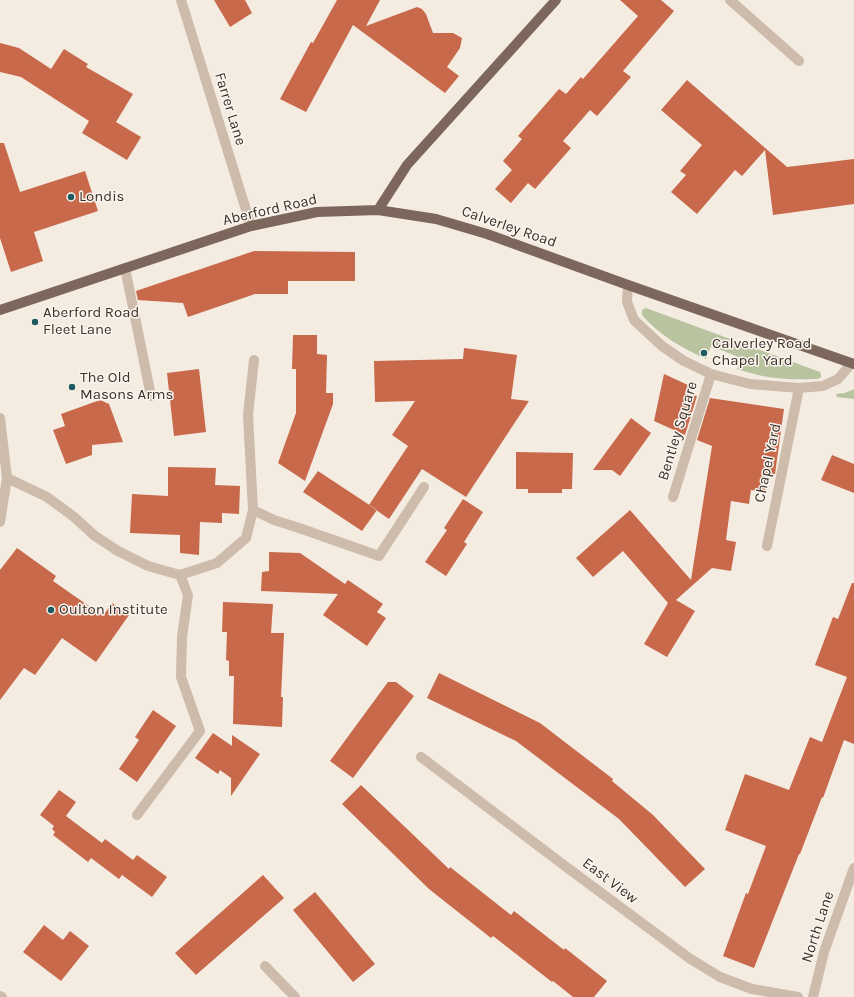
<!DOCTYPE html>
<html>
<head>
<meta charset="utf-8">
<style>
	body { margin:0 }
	canvas { display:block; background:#f4ebe1 }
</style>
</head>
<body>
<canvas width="854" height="997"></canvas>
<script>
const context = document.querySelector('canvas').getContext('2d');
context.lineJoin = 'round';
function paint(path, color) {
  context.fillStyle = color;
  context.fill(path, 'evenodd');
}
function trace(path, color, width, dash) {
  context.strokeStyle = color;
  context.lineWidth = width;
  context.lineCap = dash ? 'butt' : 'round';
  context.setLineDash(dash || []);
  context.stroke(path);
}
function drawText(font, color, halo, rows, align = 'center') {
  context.font = font + ' Karla,sans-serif';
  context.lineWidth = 3;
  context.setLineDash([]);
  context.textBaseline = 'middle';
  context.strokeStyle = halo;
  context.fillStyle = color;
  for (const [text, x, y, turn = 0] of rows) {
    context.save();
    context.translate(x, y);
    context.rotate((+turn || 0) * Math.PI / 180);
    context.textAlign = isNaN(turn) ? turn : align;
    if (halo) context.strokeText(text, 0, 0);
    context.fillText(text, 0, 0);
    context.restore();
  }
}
paint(new Path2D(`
	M 646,308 L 820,372 L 821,375 L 821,377 L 818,379 C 804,379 790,380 777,378 C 763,377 750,373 737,369 L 741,358 L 711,346 L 706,359 C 682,348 659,335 642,315 L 642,310 Z
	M 854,389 L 854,399 L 837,397 L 836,394 L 845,393 Z`), '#b8c4a0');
paint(new Path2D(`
	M 214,0 L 245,0 L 252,13 L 230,27 Z
	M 337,0 L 380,0 L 366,26 L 417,7 L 422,9 L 426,14 L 433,33 L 453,33 L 462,38 L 460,48 L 447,67 L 459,76 L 445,93 L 353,25 L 306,112 L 280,99 L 311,42 L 313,43 Z
	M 620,0 L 661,0 L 674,11 L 623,71 L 631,77 L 597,116 L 590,110 L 563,141 L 571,148 L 535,189 L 528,183 L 511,203 L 495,189 L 512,170 L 503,161 L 522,139 L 518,136 L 559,89 L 566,94 L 581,77 L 583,79 L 638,16 Z
	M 0,43 L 19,48 L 51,69 L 64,49 L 88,64 L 86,67 L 133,94 L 116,122 L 141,137 L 127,160 L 82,133 L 89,121 L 21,77 L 0,72 Z
	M 687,80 L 787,167 L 854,159 L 854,204 L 773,215 L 765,150 L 742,176 L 735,170 L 697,214 L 671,192 L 686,175 L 680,171 L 702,145 L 661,110 Z
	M 0,143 L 4,143 L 20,192 L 85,171 L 98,211 L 34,232 L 43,261 L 11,272 L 0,238 Z
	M 254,251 L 355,252 L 355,281 L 288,281 L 288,294 L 255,294 L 188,317 L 183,303 L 138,300 L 136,291 Z
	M 293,335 L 317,335 L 317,354 L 327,355 L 326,393 L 333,393 L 333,404 L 305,481 L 278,463 L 296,413 L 296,369 L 292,369 Z
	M 464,348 L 517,355 L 511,399 L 529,401 L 466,497 L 422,469 L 389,519 L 369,505 L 408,446 L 392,435 L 415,401 L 375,402 L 374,361 L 463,359 Z
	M 199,369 L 206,432 L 174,436 L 167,373 Z
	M 664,374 L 688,385 L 685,394 L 697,396 L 685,435 L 654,421 Z
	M 710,398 L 784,409 L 775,474 L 768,473 L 765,492 L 751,490 L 749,504 L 731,501 L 726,540 L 736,542 L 731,571 L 712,568 L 676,600 L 695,611 L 667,657 L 644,644 L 668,603 L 623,551 L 593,577 L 576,558 L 630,510 L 691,580 L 712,446 L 697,440 Z
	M 100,400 L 109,404 L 123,442 L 92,445 L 92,455 L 66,464 L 53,430 L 65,426 L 61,414 Z
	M 631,418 L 651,433 L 620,476 L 612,470 L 593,470 Z
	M 516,452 L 573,453 L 572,489 L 562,489 L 562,493 L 528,493 L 528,489 L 516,489 Z
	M 832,455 L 854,464 L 854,493 L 821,480 Z
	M 168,467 L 216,468 L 215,485 L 240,486 L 239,514 L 222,513 L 222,523 L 200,522 L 199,555 L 180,553 L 180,535 L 130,533 L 132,494 L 168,496 Z
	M 318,471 L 377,510 L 362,531 L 303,492 Z
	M 463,499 L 483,512 L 464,542 L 467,544 L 446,576 L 425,562 L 447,530 L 444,528 Z
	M 17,548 L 56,576 L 53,581 L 103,616 L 112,603 L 129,615 L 96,662 L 62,638 L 35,675 L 24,668 L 0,700 L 0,570 Z
	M 269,552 L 300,553 L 345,584 L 348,580 L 383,604 L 377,612 L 386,618 L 367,646 L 323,615 L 338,594 L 261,591 L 262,572 L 269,571 Z
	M 852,583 L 854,583 L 854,744 L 844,740 L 823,798 L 822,797 L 800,854 L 799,854 L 754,968 L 723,956 L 746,893 L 748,894 L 766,846 L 725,830 L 745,774 L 789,790 L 810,737 L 822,742 L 847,677 L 815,665 L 833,617 L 838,619 Z
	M 223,602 L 273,604 L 271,633 L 284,633 L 281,697 L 283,697 L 282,727 L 233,724 L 234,676 L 229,676 L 229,661 L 226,660 L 227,632 L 222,632 Z
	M 439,673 L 540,723 L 613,779 L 612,781 L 653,815 L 705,869 L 685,887 L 619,819 L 516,741 L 427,698 Z
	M 388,682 L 396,682 L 414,696 L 353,778 L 330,761 Z
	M 153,710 L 176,726 L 137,782 L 119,769 L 139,740 L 135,737 Z
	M 213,733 L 232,746 L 232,735 L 260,754 L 231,796 L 231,778 L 220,770 L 218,774 L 195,758 Z
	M 361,785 L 449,869 L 450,867 L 511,915 L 514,911 L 564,950 L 565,948 L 607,981 L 594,997 L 573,997 L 553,981 L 552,982 L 493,936 L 491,938 L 429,889 L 342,804 Z
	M 59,790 L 76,802 L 66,816 L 102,843 L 105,839 L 133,860 L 137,855 L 167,877 L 152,897 L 122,875 L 119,879 L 91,858 L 88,862 L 53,835 L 55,832 L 52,829 L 54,826 L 40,815 Z
	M 263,875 L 284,898 L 196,975 L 175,953 Z
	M 315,892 L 375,964 L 353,982 L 293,910 Z
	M 44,925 L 63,940 L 70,931 L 89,946 L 61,981 L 23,952 Z`), '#c8694b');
trace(new Path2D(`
	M 181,0 L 251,226
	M 730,0 L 799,61
	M 125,268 L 151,396
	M 628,285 L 627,302 L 634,320 L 662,346 L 684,361 L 711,374 L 750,384 L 799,388 L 823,386 L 838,379 L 852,363
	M 0,418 L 7,478 L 0,522
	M 7,478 L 47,497 L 74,517 L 95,536 L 118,551 L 148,566 L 180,575 L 217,563 L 246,538 L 253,510 L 248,415 L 254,360
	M 673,497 L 711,374
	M 253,510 L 274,520 L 302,529 L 379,556 L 424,487
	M 767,546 L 799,388
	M 421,757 L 565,866 L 689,958 L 720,977 L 752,989 L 798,997
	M 137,815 L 200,731 L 181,677 L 182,637 L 188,595 L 180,575
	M 265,966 L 295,997
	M 0,996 L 2,997
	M 813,997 L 824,952 L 854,868`), '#cdbbac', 10);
trace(new Path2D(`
	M 378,210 L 407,165 L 556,0
	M 0,310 L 251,226 L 317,212 L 378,210 L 436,219 L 487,234 L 628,285 L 854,364`), '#7d675c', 10);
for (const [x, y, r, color] of [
	[71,197,4,"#1f5a5e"],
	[35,322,4,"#1f5a5e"],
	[704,353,4,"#1f5a5e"],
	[72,387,4,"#1f5a5e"],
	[51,610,4,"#1f5a5e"]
]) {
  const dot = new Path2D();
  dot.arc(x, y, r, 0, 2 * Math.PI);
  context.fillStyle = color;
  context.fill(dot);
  trace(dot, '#fbf5ee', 1.5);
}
drawText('15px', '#3b302b', '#fbf5ee', [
	["Farrer Lane",230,109,73],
	["Aberford Road",270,210,-13],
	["Calverley Road",509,227,19],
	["Bentley Square",678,431,-73],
	["Chapel Yard",768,463,-78],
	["East View",610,881,37],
	["North Lane",818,927,-72]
]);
drawText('15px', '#3b302b', '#fbf5ee', [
	["Londis",79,197],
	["Aberford Road",43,313],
	["Fleet Lane",43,330],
	["Calverley Road",712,344],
	["Chapel Yard",712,361],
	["The Old",80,378],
	["Masons Arms",80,395],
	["Oulton Institute",59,610]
], 'left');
</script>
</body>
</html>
